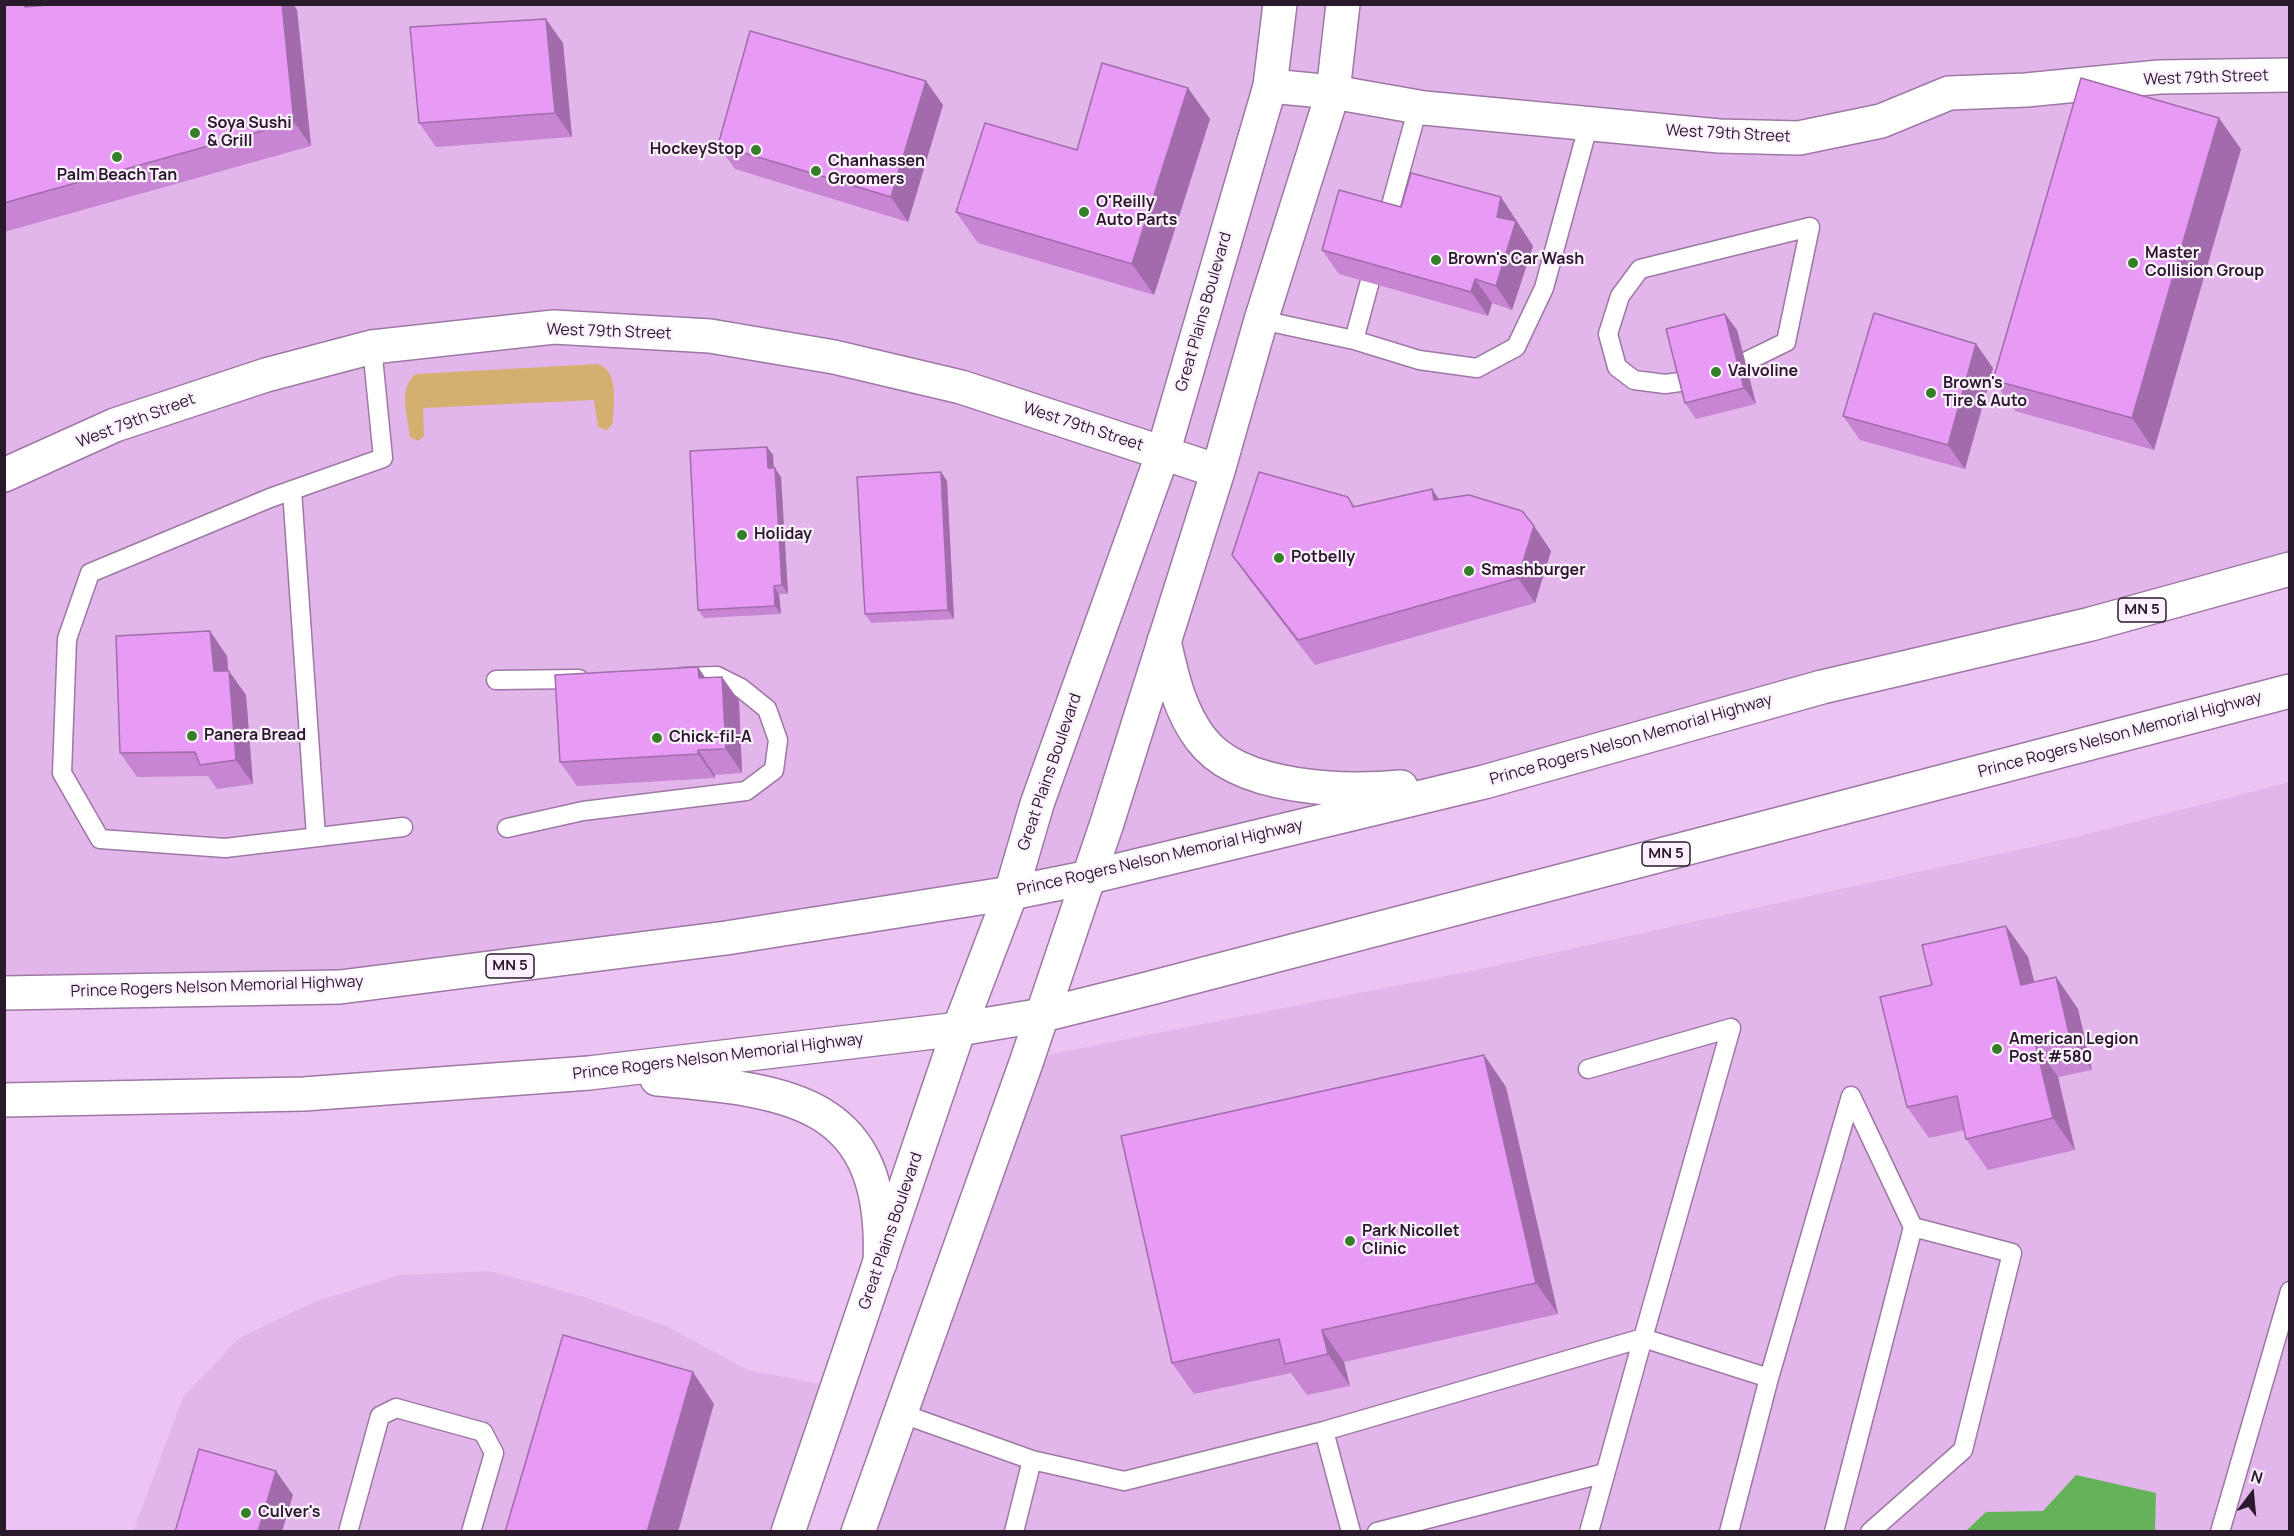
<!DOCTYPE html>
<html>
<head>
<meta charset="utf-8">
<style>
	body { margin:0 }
	#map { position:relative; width:2294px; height:1536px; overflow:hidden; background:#ecc4f3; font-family:Manrope,sans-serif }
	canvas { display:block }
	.frame { position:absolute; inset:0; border:6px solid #281a2b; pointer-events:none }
	.north { position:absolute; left:2222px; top:1464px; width:60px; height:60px; -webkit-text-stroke:4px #fcf0fe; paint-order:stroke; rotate:16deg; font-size:16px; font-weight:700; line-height:24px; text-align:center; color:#281a2b }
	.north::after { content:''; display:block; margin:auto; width:21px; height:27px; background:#281a2b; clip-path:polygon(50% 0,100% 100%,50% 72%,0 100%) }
</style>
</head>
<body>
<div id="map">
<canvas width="2294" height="1536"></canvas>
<div class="frame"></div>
<div class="north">N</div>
</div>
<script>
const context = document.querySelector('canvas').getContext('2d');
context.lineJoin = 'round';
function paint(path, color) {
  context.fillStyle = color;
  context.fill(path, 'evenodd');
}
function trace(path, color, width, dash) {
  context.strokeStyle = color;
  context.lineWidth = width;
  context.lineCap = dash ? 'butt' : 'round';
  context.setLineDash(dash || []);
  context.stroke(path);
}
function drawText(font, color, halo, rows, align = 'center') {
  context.font = font + ' Manrope,sans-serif';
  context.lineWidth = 4.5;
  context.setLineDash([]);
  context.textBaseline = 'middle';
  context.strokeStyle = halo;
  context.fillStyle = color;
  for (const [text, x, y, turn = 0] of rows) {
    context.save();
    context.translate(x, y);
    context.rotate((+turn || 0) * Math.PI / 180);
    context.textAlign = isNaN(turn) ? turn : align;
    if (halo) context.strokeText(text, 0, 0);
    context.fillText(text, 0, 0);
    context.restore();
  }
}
paint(new Path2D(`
	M 4,5 L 2289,5 L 2289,569 L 1011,893 L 486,969 L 5,993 Z
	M 2289,782 L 2289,1531 L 858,1532 L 1027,1059 L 1485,968 L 2080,836 Z
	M 490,1271 L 585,1297 L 666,1326 L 748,1370 L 837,1387 L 788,1531 L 133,1532 L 183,1397 L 239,1338 L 314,1302 L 399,1275 Z`), '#e3b6eb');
paint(new Path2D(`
	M 598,364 C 620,372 613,404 613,423 L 607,430 L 598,427 L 594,400 L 423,408 L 424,436 L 418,441 L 410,437 C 408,417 397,388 416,374 Z`), '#d4b070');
paint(new Path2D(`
	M 2076,1475 L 2156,1493 L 2155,1531 L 1966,1531 L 1986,1512 L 2043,1511 Z`), '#64b358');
const service = new Path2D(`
	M 1385,227 L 1418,107
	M 1261,320 L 1354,340 L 1376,259
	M 1354,340 L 1419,360 L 1477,368 L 1516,347 L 1544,288 L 1589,123
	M 372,347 L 383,458 L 270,498 L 90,573 L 67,639 L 62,773 L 100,839 L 225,848 L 403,827
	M 1687,381 L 1665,384 L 1634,380 L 1617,367 L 1608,334 L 1620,296 L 1640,269 L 1810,227 L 1786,342 L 1745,362
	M 292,490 L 316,837
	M 496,680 L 579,679
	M 507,828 L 583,811 L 746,791 L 774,770 L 778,740 L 767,709 L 741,688 L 717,676 L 682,677
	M 1588,1069 L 1731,1028 L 1643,1338 L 1769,1378
	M 900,1413 L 1032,1460 L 1124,1481 L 1324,1431 L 1643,1338 L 1589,1532
	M 1324,1431 L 1351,1532
	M 348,1532 L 380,1416 L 396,1408 L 483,1432 L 494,1453 L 471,1532
	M 1014,1532 L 1032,1460
	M 1377,1532 L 1605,1473
	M 1729,1532 L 1769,1378 L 1851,1096 L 1913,1227 L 1834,1532
	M 1870,1532 L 1963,1450 L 2012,1253 L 1913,1227
	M 2220,1532 L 2290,1291`);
const minor = new Path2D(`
	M 1270,86 L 1333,92 L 1424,108 L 1719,136 L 1799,138 L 1881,121 L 1949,93 L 2026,90 L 2159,77 L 2290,75`);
const tertiary = new Path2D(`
	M 4,475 L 115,425 L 266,375 L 372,347 L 554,327 L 710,336 L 834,357 L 961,387 L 1218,471
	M 788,1532 L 959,1029 L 1011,893 L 1037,804 L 1163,453 L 1270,86 L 1280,4
	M 858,1532 L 1026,1063 L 1107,823 L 1218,471 L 1261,320 L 1333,92 L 1343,4`);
const primary = new Path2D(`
	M 1164,641 C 1172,676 1179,710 1201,739 C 1239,790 1344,792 1401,787
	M 4,993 L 340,987 L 726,938 L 1011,893 L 1090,877 L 1484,782 L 1822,687 L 2091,624 L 2290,569
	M 657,1079 C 790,1091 887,1099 880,1263
	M 4,1100 L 304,1094 L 589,1073 L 959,1029 L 1043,1015 L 1143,990 L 2290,691`);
trace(service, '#9d78a4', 21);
trace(minor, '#9d78a4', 36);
trace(tertiary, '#9d78a4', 36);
trace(primary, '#9d78a4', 36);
trace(service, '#fff', 18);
trace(minor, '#fff', 33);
trace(tertiary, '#fff', 33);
trace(primary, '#fff', 33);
paint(new Path2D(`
	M 4,4 L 40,4 L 40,6 L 58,4 L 293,4 L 297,10 L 311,146 L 4,232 Z
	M 563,43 L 572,137 L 436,147 L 419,123 Z
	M 1188,88 L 1210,119 L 1154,295 L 978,243 L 956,212 L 1077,150 Z
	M 943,105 L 908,222 L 735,169 L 718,145 Z
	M 2241,149 L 2154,450 L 2015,411 L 1993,380 Z
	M 1401,207 L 1518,222 L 1518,224 L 1533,246 L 1512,310 L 1492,303 L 1488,316 L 1339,274 L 1322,250 Z
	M 1725,314 L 1737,330 L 1756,404 L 1696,419 L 1685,403 Z
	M 1976,344 L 1993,368 L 1965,469 L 1860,440 L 1843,416 Z
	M 767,447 L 773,455 L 774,468 L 781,477 L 788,594 L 779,594 L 781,614 L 704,618 L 698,610 Z
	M 941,472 L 947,481 L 954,619 L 871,623 L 865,614 Z
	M 1348,497 L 1355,506 L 1439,500 L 1534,526 L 1551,551 L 1535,603 L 1315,665 L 1249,579 L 1232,555 Z
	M 227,656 L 228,671 L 246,695 L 253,784 L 217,789 L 208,776 L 137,777 L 120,753 Z
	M 698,667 L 705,678 L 722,677 L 739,701 L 742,773 L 715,775 L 715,778 L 577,786 L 560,762 Z
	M 2006,926 L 2028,957 L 2034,982 L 2056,977 L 2078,1009 L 2092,1070 L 2058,1077 L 2075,1150 L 1988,1170 L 1966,1139 L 1965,1130 L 1929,1138 L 1907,1107 L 1932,985 Z
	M 1484,1055 L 1506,1087 L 1558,1314 L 1344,1362 L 1350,1386 L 1307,1395 L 1291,1373 L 1194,1394 L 1172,1363 Z`), '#c785d3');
paint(new Path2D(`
	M 25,4 L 40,4 L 42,31 L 25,7 Z
	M 282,4 L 293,4 L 297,10 L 311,146 L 294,122 Z
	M 546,19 L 563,43 L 572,137 L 555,113 Z
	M 926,81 L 943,105 L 908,222 L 891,197 Z
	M 1188,88 L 1210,119 L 1154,295 L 1132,264 Z
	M 2219,118 L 2241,149 L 2154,450 L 2132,418 Z
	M 1501,197 L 1533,246 L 1512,310 L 1496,286 L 1497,217 Z
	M 1475,279 L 1492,303 L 1488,316 L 1471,292 Z
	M 1725,314 L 1737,330 L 1756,404 L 1744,388 Z
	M 1976,344 L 1993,368 L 1965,469 L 1948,445 Z
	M 767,447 L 773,455 L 774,477 L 768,468 Z
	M 775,468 L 781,477 L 788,594 L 782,585 Z
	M 941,472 L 947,481 L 954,619 L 948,610 Z
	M 1432,489 L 1449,514 L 1434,500 Z
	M 1534,526 L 1551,551 L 1535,603 L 1518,578 Z
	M 774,586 L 779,594 L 781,614 L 775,606 Z
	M 210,631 L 227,656 L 230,691 L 229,671 L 246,695 L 253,784 L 236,760 L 214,671 Z
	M 698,667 L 715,692 L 699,678 Z
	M 722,677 L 739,701 L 742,773 L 726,749 Z
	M 698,750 L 715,775 L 715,778 L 698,754 Z
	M 2006,926 L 2028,957 L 2043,1017 L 2021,985 Z
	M 2056,977 L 2078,1009 L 2092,1070 L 2070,1038 Z
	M 2036,1046 L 2058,1077 L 2075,1150 L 2053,1118 Z
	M 1484,1055 L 1506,1087 L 1558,1314 L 1536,1283 Z
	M 1322,1330 L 1344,1362 L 1350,1386 L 1328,1354 Z
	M 693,1372 L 714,1404 L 678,1532 L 647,1532 Z
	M 276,1471 L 293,1495 L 282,1532 L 258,1532 Z`), '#a26cac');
const building = new Path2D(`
	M 4,4 L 25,4 L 25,7 L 58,4 L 282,4 L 294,122 L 4,203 Z
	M 546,19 L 555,113 L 419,123 L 410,27 Z
	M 750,31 L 926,81 L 891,197 L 718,145 Z
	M 1102,63 L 1188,88 L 1132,264 L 956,212 L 985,123 L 1077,150 Z
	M 2081,78 L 2219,118 L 2132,418 L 1993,380 Z
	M 1411,173 L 1501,197 L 1497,217 L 1516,221 L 1496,286 L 1475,279 L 1471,292 L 1322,250 L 1339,190 L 1401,207 Z
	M 1874,313 L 1976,344 L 1948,445 L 1843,416 Z
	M 1725,314 L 1744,388 L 1685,403 L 1666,329 Z
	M 767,447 L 768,468 L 775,468 L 782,585 L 774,586 L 775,606 L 698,610 L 690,451 Z
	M 941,472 L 948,610 L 865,614 L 857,477 Z
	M 1259,472 L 1348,497 L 1353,507 L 1432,489 L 1434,500 L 1469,495 L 1522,511 L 1534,526 L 1518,578 L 1298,640 L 1232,555 Z
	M 210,631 L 214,671 L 229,671 L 236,760 L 200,765 L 195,752 L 120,753 L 116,636 Z
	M 698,667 L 699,678 L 722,677 L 726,749 L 698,750 L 698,754 L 560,762 L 555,675 Z
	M 2006,926 L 2021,985 L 2056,977 L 2070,1038 L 2036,1046 L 2053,1118 L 1966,1139 L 1957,1096 L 1907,1107 L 1880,997 L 1932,985 L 1922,945 Z
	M 1484,1055 L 1536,1283 L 1322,1330 L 1328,1354 L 1285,1364 L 1279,1339 L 1172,1363 L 1121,1136 Z
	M 563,1335 L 693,1372 L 647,1532 L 505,1532 Z
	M 199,1449 L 276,1471 L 258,1532 L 175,1532 Z`);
paint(building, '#e79bf5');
trace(building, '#a26cac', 1.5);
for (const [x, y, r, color] of [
	[195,133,6,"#347f28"],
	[756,150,6,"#347f28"],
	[117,157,6,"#347f28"],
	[816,171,6,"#347f28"],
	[1084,212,6,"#347f28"],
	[1436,260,6,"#347f28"],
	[2133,263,6,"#347f28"],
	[1716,372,6,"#347f28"],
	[1931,393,6,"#347f28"],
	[742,535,6,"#347f28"],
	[1279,558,6,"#347f28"],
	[1469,571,6,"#347f28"],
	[192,736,6,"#347f28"],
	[657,738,6,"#347f28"],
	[1997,1049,6,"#347f28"],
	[1350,1241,6,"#347f28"],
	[246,1513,6,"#347f28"]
]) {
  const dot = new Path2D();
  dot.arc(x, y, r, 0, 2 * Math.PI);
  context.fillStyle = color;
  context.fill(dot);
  trace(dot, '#fcf0fe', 2);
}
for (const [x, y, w] of [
	[2142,610,48],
	[1666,854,48],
	[510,966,48]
]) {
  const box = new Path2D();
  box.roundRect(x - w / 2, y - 12, w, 24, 4.5);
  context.fillStyle = '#fcf0fe';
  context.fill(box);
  trace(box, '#281a2b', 1.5);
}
drawText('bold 15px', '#281a2b', null, [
	["MN 5",2142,610],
	["MN 5",1666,854],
	["MN 5",510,966]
]);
drawText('16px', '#281a2b', '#fcf0fe', [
	["West 79th Street",2206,78,-2],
	["West 79th Street",1728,134,3],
	["Great Plains Boulevard",1204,312,-74],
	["West 79th Street",609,332,2],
	["West 79th Street",136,421,-21],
	["West 79th Street",1083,427,18],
	["Prince Rogers Nelson Memorial Highway",2120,735,-15],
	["Prince Rogers Nelson Memorial Highway",1631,740,-16],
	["Great Plains Boulevard",1050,772,-71],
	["Prince Rogers Nelson Memorial Highway",1160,858,-13],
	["Prince Rogers Nelson Memorial Highway",217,987,-2],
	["Prince Rogers Nelson Memorial Highway",718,1057,-7],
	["Great Plains Boulevard",891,1231,-71]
]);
drawText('bold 16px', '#281a2b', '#fcf0fe', [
	["Soya Sushi",207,124],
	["& Grill",207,142],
	["HockeyStop",744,150,"right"],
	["Chanhassen",828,162],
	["Groomers",828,180],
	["Palm Beach Tan",117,176,"center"],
	["O'Reilly",1096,203],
	["Auto Parts",1096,221],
	["Master",2145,254],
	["Collision Group",2145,272],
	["Brown's Car Wash",1448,260],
	["Valvoline",1728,372],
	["Brown's",1943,384],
	["Tire & Auto",1943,402],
	["Holiday",754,535],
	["Potbelly",1291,558],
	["Smashburger",1481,571],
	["Panera Bread",204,736],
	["Chick-fil-A",669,738],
	["American Legion",2009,1040],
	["Post #580",2009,1058],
	["Park Nicollet",1362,1232],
	["Clinic",1362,1250],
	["Culver's",258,1513]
], 'left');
</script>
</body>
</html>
